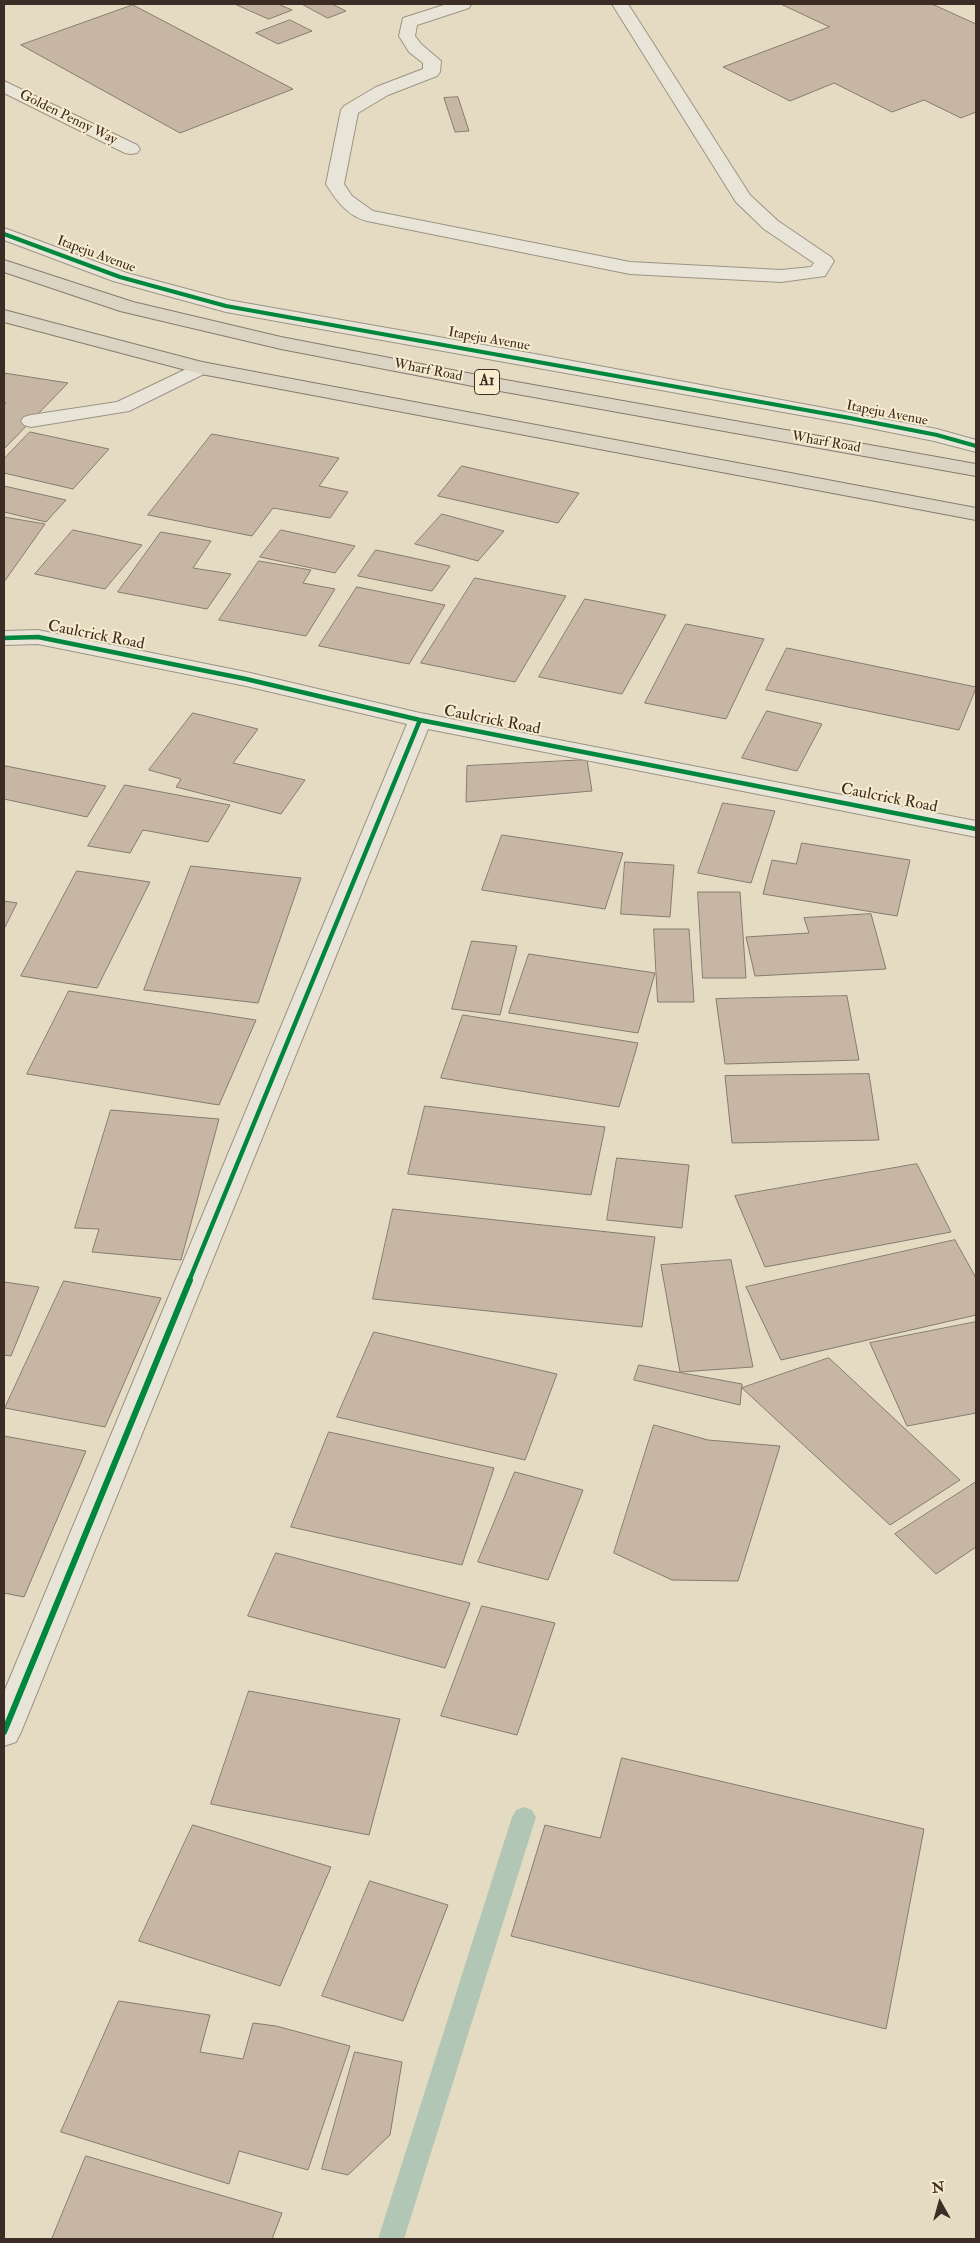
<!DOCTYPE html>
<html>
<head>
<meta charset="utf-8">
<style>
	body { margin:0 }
	#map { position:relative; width:980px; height:2243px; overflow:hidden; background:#e5dbc2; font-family:"IM FELL Double Pica",serif }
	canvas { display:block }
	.frame { position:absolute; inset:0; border:5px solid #3b2c25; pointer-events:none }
	.north { position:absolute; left:915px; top:2178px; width:50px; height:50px; -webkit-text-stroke:4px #f8ecce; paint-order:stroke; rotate:353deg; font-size:14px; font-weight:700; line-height:20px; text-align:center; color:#3b2c25 }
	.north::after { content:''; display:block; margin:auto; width:18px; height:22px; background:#3b2c25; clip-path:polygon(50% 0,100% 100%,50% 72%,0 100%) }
</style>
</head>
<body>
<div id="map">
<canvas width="980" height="2243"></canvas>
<div class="frame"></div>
<div class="north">N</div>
</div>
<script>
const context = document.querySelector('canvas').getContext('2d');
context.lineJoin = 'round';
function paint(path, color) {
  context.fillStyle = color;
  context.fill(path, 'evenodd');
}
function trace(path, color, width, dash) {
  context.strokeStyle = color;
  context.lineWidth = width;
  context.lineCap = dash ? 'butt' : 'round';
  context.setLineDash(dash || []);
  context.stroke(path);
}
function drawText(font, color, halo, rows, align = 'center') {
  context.font = font + ' "IM FELL Double Pica",serif';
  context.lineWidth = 4;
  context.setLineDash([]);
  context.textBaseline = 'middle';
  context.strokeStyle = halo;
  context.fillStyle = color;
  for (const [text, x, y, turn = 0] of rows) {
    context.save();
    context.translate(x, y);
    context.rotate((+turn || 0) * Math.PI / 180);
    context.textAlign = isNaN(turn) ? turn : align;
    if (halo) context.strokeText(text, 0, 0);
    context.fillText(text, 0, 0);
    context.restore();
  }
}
paint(new Path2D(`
	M 524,1807 L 532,1810 L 536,1817 L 404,2239 L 378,2239 L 512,1817 L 516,1810 Z`), '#b2c6b5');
const building = new Path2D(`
	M 235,4 L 278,4 L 292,10 L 269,19 Z
	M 302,4 L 332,4 L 346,11 L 328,18 Z
	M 781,4 L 932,4 L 976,24 L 976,112 L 961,118 L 924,100 L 892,112 L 834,83 L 790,101 L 723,67 L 829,27 Z
	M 133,5 L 293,89 L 180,133 L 21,45 Z
	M 290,20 L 312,31 L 278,44 L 256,33 Z
	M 458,97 L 469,131 L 455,132 L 444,98 Z
	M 4,373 L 68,383 L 4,449 L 4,405 L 6,403 L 4,403 Z
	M 30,432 L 109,449 L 73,489 L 4,473 L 4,459 Z
	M 212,434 L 339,458 L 319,486 L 348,492 L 330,518 L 273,508 L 252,536 L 148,515 Z
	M 462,466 L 579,493 L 558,523 L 438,496 Z
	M 4,486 L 66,500 L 46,522 L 4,512 Z
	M 442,514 L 504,531 L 478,561 L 415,544 Z
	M 4,517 L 45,524 L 4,582 Z
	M 73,530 L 142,545 L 105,589 L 35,574 Z
	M 281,530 L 355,546 L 335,573 L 260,557 Z
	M 161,532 L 211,541 L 193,568 L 231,574 L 207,609 L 118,592 Z
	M 376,550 L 450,566 L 432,591 L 358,576 Z
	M 259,561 L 311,570 L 303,583 L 335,589 L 306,636 L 219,620 Z
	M 475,578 L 566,596 L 515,682 L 421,663 Z
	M 357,587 L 445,605 L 409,664 L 319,646 Z
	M 585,599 L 666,615 L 622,694 L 539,677 Z
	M 686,624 L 764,639 L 726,719 L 645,703 Z
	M 787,648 L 976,687 L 976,688 L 959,730 L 766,690 Z
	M 767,711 L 822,724 L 797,771 L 742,758 Z
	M 193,713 L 258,729 L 233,763 L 305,780 L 281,814 L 176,787 L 181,779 L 149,770 Z
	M 587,760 L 592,791 L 466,802 L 467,766 Z
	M 6,766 L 106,786 L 87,817 L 4,799 L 4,769 Z
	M 125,785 L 230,805 L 208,842 L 143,830 L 130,853 L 88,846 Z
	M 723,803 L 775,811 L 751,883 L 698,873 Z
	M 502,835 L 623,853 L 605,909 L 482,890 Z
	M 802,843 L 910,860 L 897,916 L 763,894 L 772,860 L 796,864 Z
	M 625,862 L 674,865 L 670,917 L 621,914 Z
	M 191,866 L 301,878 L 258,1003 L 144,990 Z
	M 77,871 L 150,882 L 97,988 L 21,976 Z
	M 698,892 L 740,892 L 746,978 L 703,978 Z
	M 4,901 L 17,903 L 4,929 Z
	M 871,914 L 886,969 L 755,976 L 746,937 L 809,933 L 804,918 Z
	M 654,929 L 689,929 L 694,1002 L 658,1002 Z
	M 472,941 L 517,946 L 500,1015 L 452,1009 Z
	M 529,954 L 655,973 L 638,1033 L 509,1013 Z
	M 69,991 L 256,1020 L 219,1105 L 27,1074 Z
	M 847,996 L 859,1060 L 725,1064 L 716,999 Z
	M 463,1015 L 638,1043 L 619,1107 L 441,1078 Z
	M 869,1074 L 879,1140 L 732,1143 L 725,1076 Z
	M 425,1106 L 605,1127 L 591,1195 L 408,1174 Z
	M 111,1110 L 219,1119 L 181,1260 L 92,1252 L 99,1229 L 75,1228 Z
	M 617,1158 L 689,1165 L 682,1228 L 607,1220 Z
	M 917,1164 L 951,1232 L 765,1267 L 735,1196 Z
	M 393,1209 L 655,1237 L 642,1327 L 373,1299 Z
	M 955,1240 L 976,1278 L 976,1315 L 781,1360 L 746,1287 Z
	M 731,1260 L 753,1367 L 680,1372 L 661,1265 Z
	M 64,1281 L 161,1298 L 105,1427 L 5,1408 Z
	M 4,1282 L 39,1287 L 11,1356 L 4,1355 Z
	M 976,1322 L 976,1413 L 907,1426 L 870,1343 Z
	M 374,1332 L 557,1374 L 525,1460 L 337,1417 Z
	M 829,1358 L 960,1480 L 890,1525 L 742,1388 Z
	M 639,1365 L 742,1384 L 740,1405 L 634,1380 Z
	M 654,1425 L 708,1440 L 780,1446 L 738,1581 L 672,1580 L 614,1553 Z
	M 329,1432 L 494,1468 L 462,1565 L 291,1527 Z
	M 4,1436 L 86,1451 L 24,1597 L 4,1593 Z
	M 515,1472 L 583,1490 L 548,1580 L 478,1562 Z
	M 976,1482 L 976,1547 L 936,1574 L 895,1534 Z
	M 276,1553 L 470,1603 L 445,1668 L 248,1616 Z
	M 482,1606 L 555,1623 L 517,1735 L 441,1716 Z
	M 249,1691 L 400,1719 L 369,1835 L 211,1804 Z
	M 622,1758 L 924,1829 L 886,2029 L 511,1936 L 545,1825 L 600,1838 Z
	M 193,1825 L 331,1867 L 280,1986 L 139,1941 Z
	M 370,1881 L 448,1905 L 403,2021 L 322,1996 Z
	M 119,2001 L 210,2015 L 200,2052 L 243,2059 L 253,2023 L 276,2026 L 350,2046 L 308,2170 L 239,2151 L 229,2184 L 61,2132 Z
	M 355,2052 L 402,2062 L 390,2135 L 348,2175 L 322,2169 Z
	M 86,2156 L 282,2213 L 272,2239 L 52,2239 Z`);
paint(building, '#c8b6a5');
trace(building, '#847c70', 1);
const service = new Path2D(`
	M 447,4 L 471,4 L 469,8 L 417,25 L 415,36 L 421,44 L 441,61 L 440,72 L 437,76 L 388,95 L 358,113 L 344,184 L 352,196 L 373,211 L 630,262 L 781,270 L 811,267 L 814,263 L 764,229 L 736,202 L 612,4 L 628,4 L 750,195 L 778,221 L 831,257 L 834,261 L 825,276 L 781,282 L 630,274 L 367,221 C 347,216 336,200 326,184 L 341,110 L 344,106 L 376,87 L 423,69 L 423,63 L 409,52 L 399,36 L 403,18 Z
	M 4,81 L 137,145 L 140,149 L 137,153 L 131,154 L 125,153 L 4,93 Z
	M 201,362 L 208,364 L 211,368 L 208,372 L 129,411 L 31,427 L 24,425 L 21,421 L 24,417 L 31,415 L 117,402 Z`);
const minor = new Path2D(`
	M 4,228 L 127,273 L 228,300 L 535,354 L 937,429 L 976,440 L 976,452 L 934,441 L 850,424 L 226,312 L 113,281 L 4,240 Z
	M 38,630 L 246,672 L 420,713 L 976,821 L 976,837 L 428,729 L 21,1732 L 16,1742 L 4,1746 L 4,1692 L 407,724 L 246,686 L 38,644 L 4,645 L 4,631 Z`);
const primary = new Path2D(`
	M 4,260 L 133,302 L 281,337 L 483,376 L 976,464 L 976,476 L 483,388 L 281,349 L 120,311 L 4,272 Z
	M 4,310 L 202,362 L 976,508 L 976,520 L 201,374 L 4,322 Z`);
trace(service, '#9b9485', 2);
trace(minor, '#9b9485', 2);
trace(primary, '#847c70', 2);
paint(service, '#e9e4d8');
paint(minor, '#e9e4d8');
paint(primary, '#dcd4c3');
trace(new Path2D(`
	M 4,234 L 120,277 L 226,306 L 850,418 L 937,435 L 976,446`), '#00873e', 4);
trace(new Path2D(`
	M 4,638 L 38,637 L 246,679 L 420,720 L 976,829
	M 189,1281 L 420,720`), '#00873e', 4.5);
trace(new Path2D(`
	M 4,1732 L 190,1280`), '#00873e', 6);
drawText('14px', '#3b2c25', '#f8ecce', [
	["Golden Penny Way",68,118,26],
	["Itapeju Avenue",96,255,20],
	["Itapeju Avenue",489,340,10],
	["Wharf Road",428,371,11],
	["Itapeju Avenue",887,414,11],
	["Wharf Road",826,443,10]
]);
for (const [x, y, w] of [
	[487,382,25]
]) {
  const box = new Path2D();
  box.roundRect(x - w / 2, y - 12.5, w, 25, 4);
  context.fillStyle = '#f8ecce';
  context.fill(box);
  trace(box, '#3b2c25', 1);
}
drawText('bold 15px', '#3b2c25', null, [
	["A1",487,382]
]);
drawText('16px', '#3b2c25', '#f8ecce', [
	["Caulcrick Road",96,636,11],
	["Caulcrick Road",492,721,11],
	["Caulcrick Road",889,799,11]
]);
</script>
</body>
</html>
